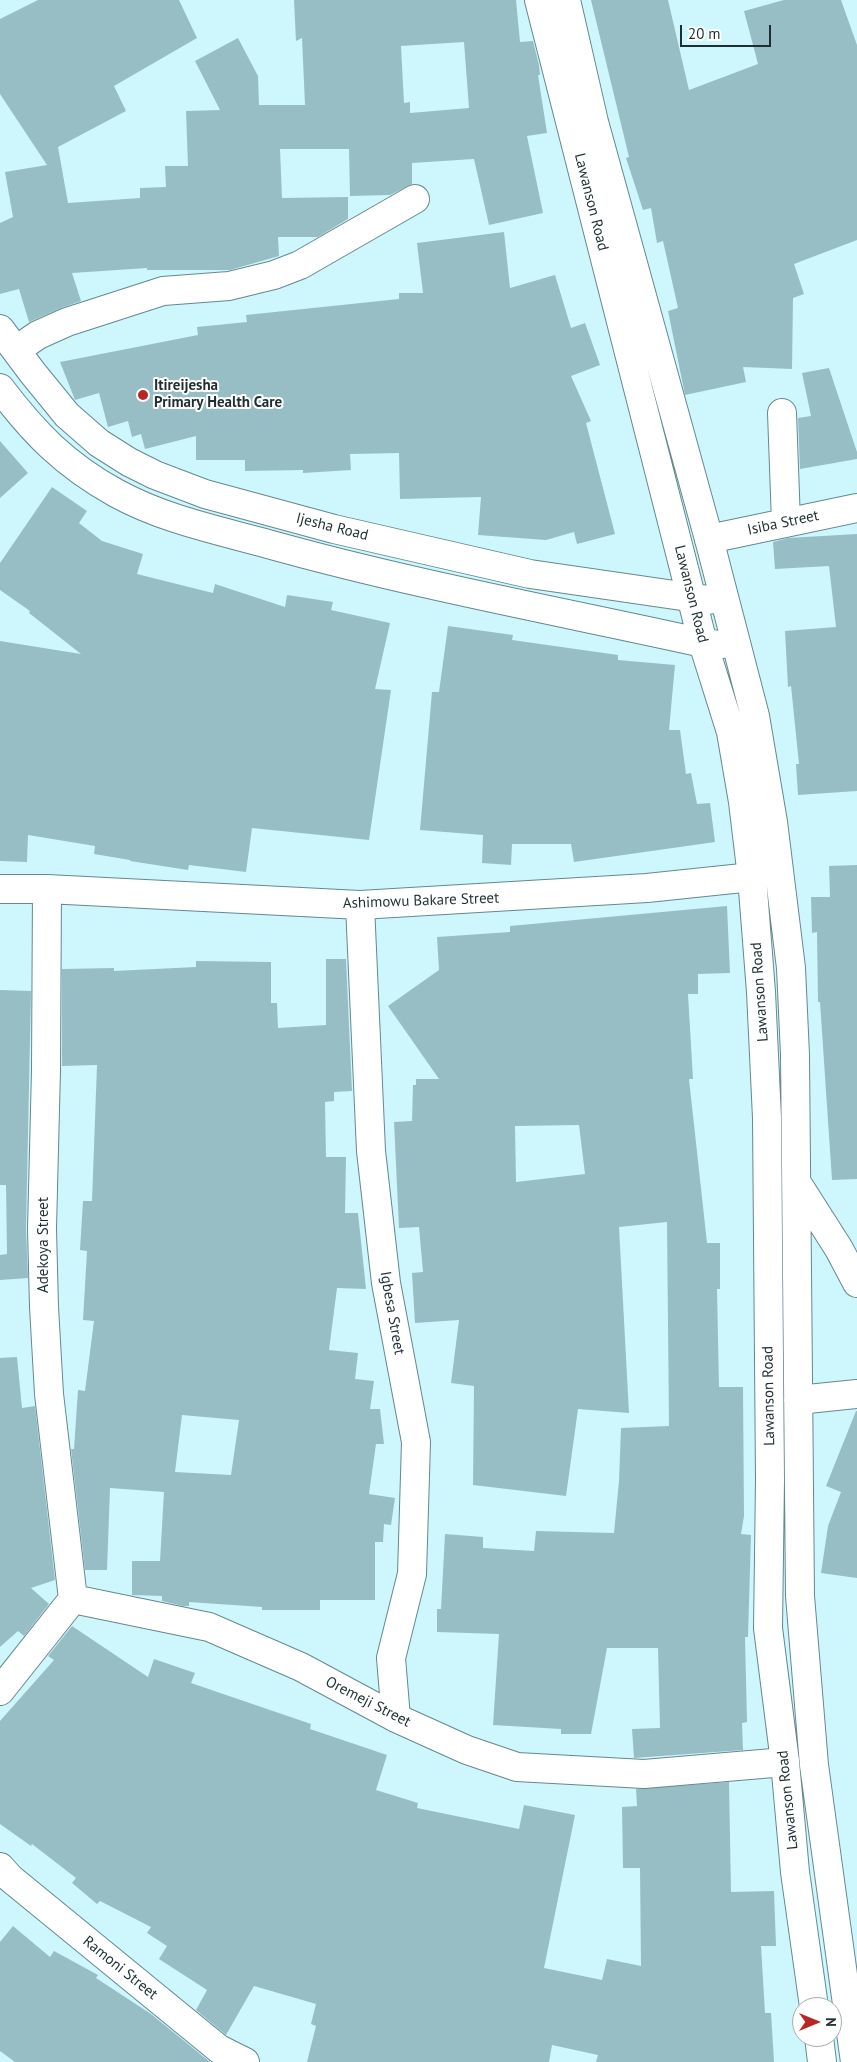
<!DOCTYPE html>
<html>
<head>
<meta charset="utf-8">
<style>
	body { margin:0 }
	#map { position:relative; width:857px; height:2062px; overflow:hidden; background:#cef7fd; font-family:"PT Sans",sans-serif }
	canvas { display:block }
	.north { position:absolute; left:792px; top:1997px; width:50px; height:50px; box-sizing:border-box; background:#fff; border:1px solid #a5acad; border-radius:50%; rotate:90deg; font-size:14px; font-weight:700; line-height:20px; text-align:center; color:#1f2f31 }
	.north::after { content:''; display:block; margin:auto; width:18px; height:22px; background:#b72825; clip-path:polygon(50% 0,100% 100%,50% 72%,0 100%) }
	.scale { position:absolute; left:680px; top:25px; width:91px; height:22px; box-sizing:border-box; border:2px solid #1f2f31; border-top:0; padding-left:6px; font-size:15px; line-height:18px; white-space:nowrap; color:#1f2f31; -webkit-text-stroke:4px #fff; paint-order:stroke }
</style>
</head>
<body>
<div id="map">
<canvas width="857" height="2062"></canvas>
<div class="north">N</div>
<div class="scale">20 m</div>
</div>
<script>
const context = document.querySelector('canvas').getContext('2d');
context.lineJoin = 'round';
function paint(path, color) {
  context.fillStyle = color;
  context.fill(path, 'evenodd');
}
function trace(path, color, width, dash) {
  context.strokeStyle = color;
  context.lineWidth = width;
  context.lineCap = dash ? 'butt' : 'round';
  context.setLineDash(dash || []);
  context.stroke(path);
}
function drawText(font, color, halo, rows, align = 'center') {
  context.font = font + ' "PT Sans",sans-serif';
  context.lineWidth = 4;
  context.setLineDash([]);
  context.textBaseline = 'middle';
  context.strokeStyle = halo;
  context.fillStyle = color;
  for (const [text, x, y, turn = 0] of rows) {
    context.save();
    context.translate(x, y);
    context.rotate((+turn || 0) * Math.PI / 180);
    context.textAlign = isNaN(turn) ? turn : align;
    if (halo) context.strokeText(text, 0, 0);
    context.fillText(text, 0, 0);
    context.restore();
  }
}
paint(new Path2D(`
	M 38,0 L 179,0 L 197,38 L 114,86 L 126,111 L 58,147 L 68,203 L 140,198 L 140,188 L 166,187 L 165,166 L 188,166 L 186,111 L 220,110 L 195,61 L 238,38 L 258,76 L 259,105 L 305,105 L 302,38 L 296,41 L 294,0 L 516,0 L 520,42 L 533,41 L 539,65 L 540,75 L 538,75 L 547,133 L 527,136 L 543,213 L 489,225 L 474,159 L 412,163 L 412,184 L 390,195 L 350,196 L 349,149 L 280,149 L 282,198 L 348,197 L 348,219 L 318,237 L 278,237 L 279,256 L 230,270 L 147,270 L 147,268 L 72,273 L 81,301 L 61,308 L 29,322 L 19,289 L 0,294 L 0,223 L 13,217 L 5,172 L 47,165 L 0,94 L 0,19 ZM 464,42 L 469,108 L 410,113 L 410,102 L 404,103 L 401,46 Z
	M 591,0 L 668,0 L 689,90 L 758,64 L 744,11 L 784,0 L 841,0 L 857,45 L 857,240 L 794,264 L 804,294 L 793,298 L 792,369 L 743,367 L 746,382 L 685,395 L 668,311 L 678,308 L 663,241 L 657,243 L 651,208 L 643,210 L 626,158 L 629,157 Z
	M 504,232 L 510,288 L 555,275 L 571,328 L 585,323 L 600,365 L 571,376 L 591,421 L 586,423 L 615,534 L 577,544 L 574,532 L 546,540 L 478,535 L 481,497 L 400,499 L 399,453 L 350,454 L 351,470 L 303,473 L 303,470 L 245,471 L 245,460 L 196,460 L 196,436 L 145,449 L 141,434 L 132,437 L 128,421 L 108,427 L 99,393 L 75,400 L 60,362 L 198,335 L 197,327 L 247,322 L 246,315 L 399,299 L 399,293 L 423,293 L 417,243 Z
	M 829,368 L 857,452 L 857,459 L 800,469 L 798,418 L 811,416 L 802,373 Z
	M 0,441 L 28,473 L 0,498 Z
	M 52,487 L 87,511 L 79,523 L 102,541 L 143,554 L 137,574 L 213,593 L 215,584 L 285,607 L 287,595 L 333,602 L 331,610 L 390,623 L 375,689 L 391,690 L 369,840 L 252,828 L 246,872 L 189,865 L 188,870 L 130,861 L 130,860 L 94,854 L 95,846 L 28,835 L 27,862 L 0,861 L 0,641 L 81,654 L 29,613 L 30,611 L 0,590 L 0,563 Z
	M 857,534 L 857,791 L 798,795 L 796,764 L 799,764 L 791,686 L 788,687 L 785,631 L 836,627 L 829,566 L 775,569 L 773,542 L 788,538 Z
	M 448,626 L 513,635 L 512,640 L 618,655 L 618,660 L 675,665 L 669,730 L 680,730 L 686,774 L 691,773 L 697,804 L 710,803 L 715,842 L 574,862 L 571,844 L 512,844 L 511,865 L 482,863 L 483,835 L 420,830 L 432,692 L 439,692 Z
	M 857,865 L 857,1179 L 832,1180 L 820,1002 L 818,1002 L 817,932 L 812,933 L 811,897 L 830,897 L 829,866 Z
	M 727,906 L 730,973 L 698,974 L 698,994 L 688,994 L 693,1079 L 689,1079 L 707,1243 L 720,1243 L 720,1289 L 717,1289 L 719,1387 L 743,1387 L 744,1516 L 741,1534 L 751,1535 L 748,1637 L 745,1637 L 747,1722 L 742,1723 L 743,1750 L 634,1758 L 632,1729 L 660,1728 L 658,1648 L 607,1648 L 591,1734 L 561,1734 L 561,1729 L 493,1725 L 499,1634 L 437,1632 L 437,1609 L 441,1609 L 445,1534 L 483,1537 L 483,1548 L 534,1551 L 536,1531 L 614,1533 L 619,1481 L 621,1428 L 669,1426 L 667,1222 L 619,1227 L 629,1413 L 578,1409 L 566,1496 L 473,1485 L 474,1386 L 451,1383 L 459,1320 L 415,1323 L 412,1273 L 423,1272 L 419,1227 L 399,1228 L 394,1122 L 412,1121 L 413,1085 L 416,1085 L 416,1079 L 439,1079 L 388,1006 L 439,970 L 437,937 L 510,932 L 510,926 ZM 579,1125 L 585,1174 L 516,1182 L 515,1126 Z
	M 326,959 L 346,959 L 352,1091 L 334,1092 L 334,1101 L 325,1102 L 326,1157 L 346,1157 L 345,1213 L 358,1213 L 366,1289 L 337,1288 L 329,1350 L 358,1353 L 355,1379 L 374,1381 L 370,1409 L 380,1409 L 384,1444 L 376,1444 L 369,1494 L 395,1498 L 391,1525 L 384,1524 L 383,1542 L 375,1542 L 375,1600 L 320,1600 L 320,1610 L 262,1610 L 262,1607 L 189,1602 L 189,1606 L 183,1606 L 162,1601 L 162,1596 L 132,1595 L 132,1561 L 160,1561 L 164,1492 L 110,1488 L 107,1570 L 85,1570 L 71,1449 L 74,1449 L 78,1390 L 85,1391 L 94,1321 L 83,1320 L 87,1251 L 80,1250 L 83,1201 L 92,1201 L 97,1065 L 62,1066 L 62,969 L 114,968 L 114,971 L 196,967 L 196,961 L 271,962 L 271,1003 L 277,1003 L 278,1028 L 326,1025 ZM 182,1415 L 239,1420 L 231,1475 L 175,1472 Z
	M 0,990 L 31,991 L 26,1229 L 28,1278 L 0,1280 L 0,1255 L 7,1254 L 6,1185 L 0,1185 Z
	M 17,1357 L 22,1408 L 35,1406 L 55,1580 L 31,1588 L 49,1604 L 24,1636 L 18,1631 L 0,1647 L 0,1358 Z
	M 856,1411 L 857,1411 L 857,1578 L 821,1573 L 828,1526 L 841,1492 L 826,1486 Z
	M 72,1626 L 148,1677 L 154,1659 L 195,1673 L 191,1683 L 311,1724 L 310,1729 L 387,1755 L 376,1790 L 418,1803 L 417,1808 L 519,1829 L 524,1805 L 575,1815 L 544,1968 L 602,1980 L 607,1959 L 641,1966 L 640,1868 L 623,1868 L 622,1807 L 637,1806 L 636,1789 L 729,1782 L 731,1892 L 774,1891 L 776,1946 L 761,1946 L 765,2013 L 771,2013 L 774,2062 L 596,2062 L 598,2055 L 552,2045 L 549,2062 L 307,2062 L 316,2026 L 311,2024 L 316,2004 L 254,1986 L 226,2035 L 196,2010 L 207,1990 L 159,1959 L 167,1946 L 147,1933 L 151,1927 L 100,1901 L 97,1904 L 72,1883 L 76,1878 L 32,1844 L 31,1846 L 0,1824 L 0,1721 L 54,1660 L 48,1656 Z
	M 13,1926 L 50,1957 L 54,1951 L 98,1975 L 96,1978 L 151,2014 L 210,2062 L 15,2062 L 0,2051 L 0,1942 Z`), '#97bec4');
const street = new Path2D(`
	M 16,350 L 38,335 L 67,322 L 163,291 L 229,286 L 274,275 L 300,265 L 415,199
	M 782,413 L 786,522
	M 709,539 L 857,508
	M 0,889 L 47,889 L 360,905 L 647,888 L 752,877
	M 47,889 L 46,1070 L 42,1229 L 44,1307 L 49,1394 L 73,1599
	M 360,905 L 371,1151 L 386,1283 L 416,1442 L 412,1574 L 391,1658 L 396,1718
	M 0,1691 L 73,1599 L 209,1627 L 301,1667 L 396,1718 L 467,1750 L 517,1767 L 644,1774 L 785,1762
	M 0,1867 L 10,1878 L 219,2049 L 245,2062`);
const secondary = new Path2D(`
	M 539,0 L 703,643 L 731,732 L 743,802 L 752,877 L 761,992 L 767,1118 L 770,1480 L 768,1628 L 785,1762 L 795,1872 L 814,2007
	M 566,0 L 594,122 L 709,539 L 755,716 L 773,822 L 791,968 L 795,1055 L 800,1596 L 814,1765 L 855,2062
	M 0,329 L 32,372 L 67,415 L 99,443 L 129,462 L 155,475 L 205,494 L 334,529 L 530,574 L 709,600
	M 0,388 C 34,433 65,465 116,493 C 163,519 217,530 268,544 C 411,584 558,611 703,643 L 719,645
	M 797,1183 L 839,1249 L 857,1283
	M 798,1400 L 857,1394
	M 819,2037 L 822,2062`);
trace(street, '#63898e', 30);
trace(secondary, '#63898e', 30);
trace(street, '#fff', 28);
trace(secondary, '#fff', 28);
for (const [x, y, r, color] of [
	[143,395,6,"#b72825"]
]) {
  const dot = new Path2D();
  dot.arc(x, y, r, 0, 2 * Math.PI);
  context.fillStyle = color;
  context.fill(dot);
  trace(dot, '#fff', 2);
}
drawText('15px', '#1f2f31', '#fff', [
	["Lawanson Road",591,202,76],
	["Isiba Street",783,523,-12],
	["Ijesha Road",332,527,14],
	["Lawanson Road",691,594,76],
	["Ashimowu Bakare Street",421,901,-2],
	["Lawanson Road",760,992,-94],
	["Adekoya Street",44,1245,-90],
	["Igbesa Street",392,1313,80],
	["Lawanson Road",769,1396,-91],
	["Oremeji Street",368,1702,27],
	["Lawanson Road",788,1800,-96],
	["Ramoni Street",120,1968,39]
]);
drawText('bold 15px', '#1f2f31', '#fff', [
	["Itireijesha",154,386],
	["Primary Health Care",154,403]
], 'left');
</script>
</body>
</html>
